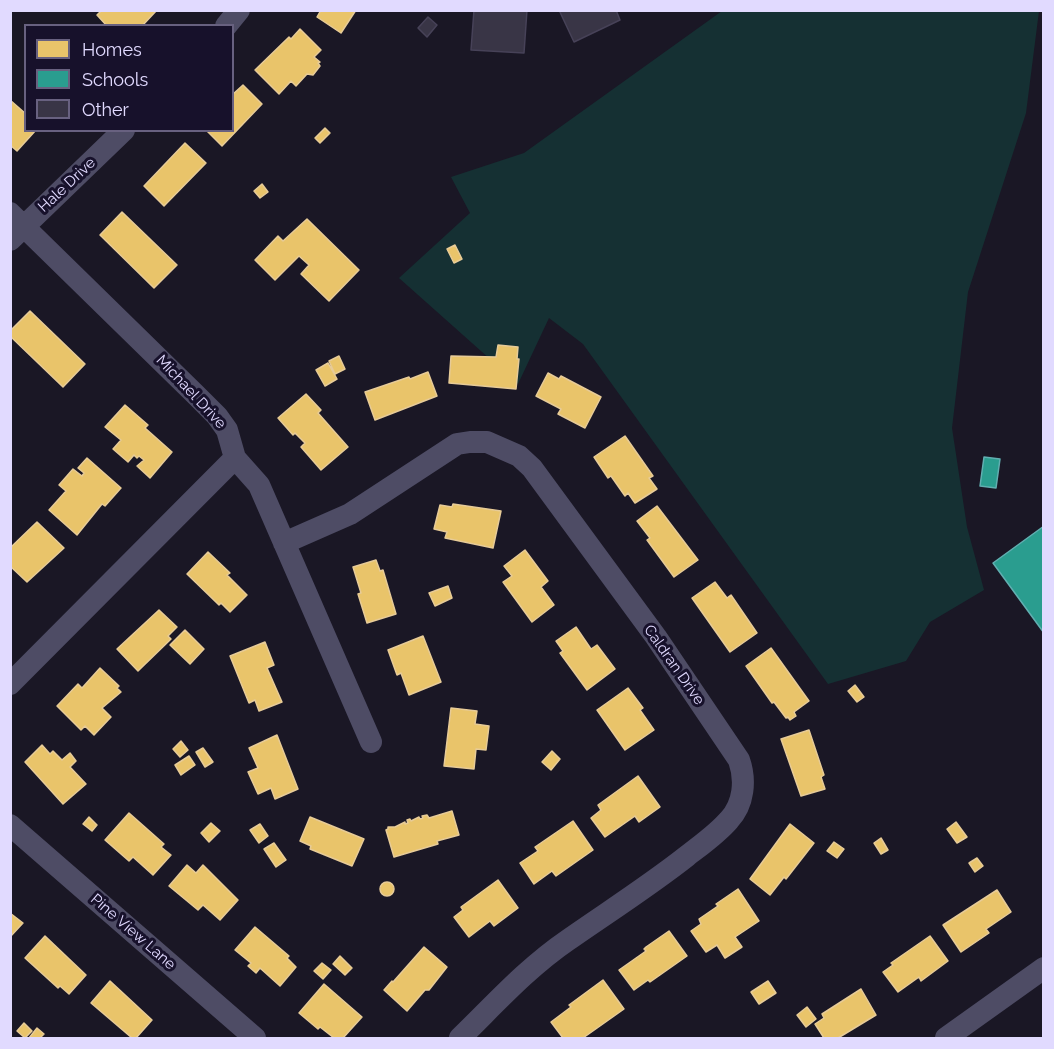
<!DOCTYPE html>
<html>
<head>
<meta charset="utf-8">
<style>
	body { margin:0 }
	#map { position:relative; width:1054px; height:1049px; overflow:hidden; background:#1a1725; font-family:Raleway,sans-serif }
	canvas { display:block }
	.frame { position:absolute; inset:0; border:12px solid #e1daff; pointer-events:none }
	.legend { position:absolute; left:24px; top:24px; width:210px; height:108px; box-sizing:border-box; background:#17112b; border:2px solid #686180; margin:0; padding:8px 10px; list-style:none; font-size:18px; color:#e1daff }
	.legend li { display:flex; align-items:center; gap:12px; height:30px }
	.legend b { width:30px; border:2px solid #686180 }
</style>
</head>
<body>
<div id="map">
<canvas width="1054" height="1049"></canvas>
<div class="frame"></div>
<ul class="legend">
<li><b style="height:16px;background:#e9c46a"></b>Homes</li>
<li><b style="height:16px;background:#2a9d8f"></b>Schools</li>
<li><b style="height:16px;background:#393546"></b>Other</li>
</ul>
</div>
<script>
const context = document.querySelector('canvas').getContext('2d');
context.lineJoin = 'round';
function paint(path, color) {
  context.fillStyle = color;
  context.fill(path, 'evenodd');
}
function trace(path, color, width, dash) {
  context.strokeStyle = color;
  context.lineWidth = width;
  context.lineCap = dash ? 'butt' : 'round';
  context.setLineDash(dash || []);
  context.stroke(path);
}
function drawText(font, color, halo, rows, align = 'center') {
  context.font = font + ' Raleway,sans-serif';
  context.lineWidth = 6;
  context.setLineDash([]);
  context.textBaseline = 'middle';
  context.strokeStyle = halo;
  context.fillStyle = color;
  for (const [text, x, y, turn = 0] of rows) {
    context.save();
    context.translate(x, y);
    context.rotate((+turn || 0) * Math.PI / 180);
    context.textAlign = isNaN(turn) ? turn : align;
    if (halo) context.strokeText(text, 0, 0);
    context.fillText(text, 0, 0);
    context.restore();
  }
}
paint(new Path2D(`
	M 722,11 L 1039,11 L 1026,113 L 968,292 L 952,428 L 967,527 L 984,590 L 930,622 L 906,661 L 828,684 L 583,344 L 549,318 L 518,384 L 399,278 L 470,213 L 451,177 L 524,153 Z`), '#153033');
const homes = new Path2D(`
	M 102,10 L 157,10 L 142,26 L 107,26 L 97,15 Z
	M 321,10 L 356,10 L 341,33 L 317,17 Z
	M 300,29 L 321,50 L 314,57 L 320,62 L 318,63 L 320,66 L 313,75 L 307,74 L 296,86 L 291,81 L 279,94 L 255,70 L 289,37 L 291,39 Z
	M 243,85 L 262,104 L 222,146 L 206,130 L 232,130 L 232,95 Z
	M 10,100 L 26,114 L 26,130 L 36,130 L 17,151 L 10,145 Z
	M 325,128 L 330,133 L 320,143 L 315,138 Z
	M 185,143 L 206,163 L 164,206 L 144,186 Z
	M 262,184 L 268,192 L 260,198 L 254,191 Z
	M 122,212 L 177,265 L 154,288 L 100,235 Z
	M 307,219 L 359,270 L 329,301 L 301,274 L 309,265 L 299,256 L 275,280 L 255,260 L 278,236 L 283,241 Z
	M 455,245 L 462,259 L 454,263 L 447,249 Z
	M 30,311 L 85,364 L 63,387 L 10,336 L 10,331 Z
	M 498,345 L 518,347 L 517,359 L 519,359 L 516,389 L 449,383 L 451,356 L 496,357 Z
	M 339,356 L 345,369 L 335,374 L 329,361 Z
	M 328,363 L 337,379 L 325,386 L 316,370 Z
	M 428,372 L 437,396 L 375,420 L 365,392 L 409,377 L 410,379 Z
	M 548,373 L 559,379 L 561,376 L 601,397 L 585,428 L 558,414 L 561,409 L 536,396 Z
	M 306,394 L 321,410 L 318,413 L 348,447 L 321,470 L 301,447 L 305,443 L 295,433 L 293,435 L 278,418 Z
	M 125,405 L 148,425 L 145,428 L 172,452 L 150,478 L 137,466 L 144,460 L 139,456 L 137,458 L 134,455 L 128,462 L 113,449 L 121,440 L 105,427 Z
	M 625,436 L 653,476 L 649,478 L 657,489 L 635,503 L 628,493 L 625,496 L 611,476 L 608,478 L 594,457 Z
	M 87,458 L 121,488 L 105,506 L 102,504 L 77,535 L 49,510 L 66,491 L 59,485 L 73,469 L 82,476 L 84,473 L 78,468 Z
	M 453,504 L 501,511 L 493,548 L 445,538 L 447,532 L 434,529 L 440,505 L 452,507 Z
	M 657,506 L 698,560 L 674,577 L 647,540 L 650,538 L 637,521 Z
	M 37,522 L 64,548 L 27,582 L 10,566 L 10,548 Z
	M 525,550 L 548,581 L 541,587 L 554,605 L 532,622 L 503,582 L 512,576 L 504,566 Z
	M 208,552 L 230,573 L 227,575 L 247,595 L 230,612 L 221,603 L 219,605 L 187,574 Z
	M 376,560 L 380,571 L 383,570 L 396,614 L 367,623 L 358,594 L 361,593 L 353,567 Z
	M 715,582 L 727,598 L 731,595 L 757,633 L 730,652 L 692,598 Z
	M 448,586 L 452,598 L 435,606 L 429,593 Z
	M 159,610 L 177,627 L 168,636 L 171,639 L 138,671 L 117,649 Z
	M 576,627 L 591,649 L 597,645 L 615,669 L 587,690 L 560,653 L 563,651 L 556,641 Z
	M 185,630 L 204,649 L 190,664 L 170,645 Z
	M 423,636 L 441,682 L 409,695 L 401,673 L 397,675 L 388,650 Z
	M 265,642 L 274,665 L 267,668 L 282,702 L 259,711 L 255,700 L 249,703 L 230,656 Z
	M 771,648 L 809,701 L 794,712 L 796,716 L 790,720 L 788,717 L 786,718 L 774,702 L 772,703 L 746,666 Z
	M 100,668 L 119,686 L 117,688 L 121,692 L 102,708 L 111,717 L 94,735 L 85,726 L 81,730 L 57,706 L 78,684 L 82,688 Z
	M 855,685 L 864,697 L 857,702 L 848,691 Z
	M 628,688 L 643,708 L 640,710 L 654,730 L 625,750 L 597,710 Z
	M 451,708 L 477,711 L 475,724 L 489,726 L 486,750 L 476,749 L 474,769 L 444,766 Z
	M 809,730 L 824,775 L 821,777 L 825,789 L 801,796 L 781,739 Z
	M 277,735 L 298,789 L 275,799 L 271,788 L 258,794 L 248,772 L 258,768 L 249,748 Z
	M 181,741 L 188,750 L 180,757 L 173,749 Z
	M 42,745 L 50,754 L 53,751 L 62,760 L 70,753 L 76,761 L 70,767 L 86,784 L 63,804 L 25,762 Z
	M 203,748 L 213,762 L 205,767 L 196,752 Z
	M 552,751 L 560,759 L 551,770 L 542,762 Z
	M 189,756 L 195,765 L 181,775 L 175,765 Z
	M 638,776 L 660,807 L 639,822 L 635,816 L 605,837 L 591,818 L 601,810 L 598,805 Z
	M 452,811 L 459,835 L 437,841 L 438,844 L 394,857 L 386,830 L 388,829 L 388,827 L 395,827 L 405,822 L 405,824 L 408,823 L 407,820 L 410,819 L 411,821 L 419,817 L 420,819 L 423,818 L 422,816 L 427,815 L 429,818 Z
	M 129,813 L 164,844 L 161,847 L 171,855 L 153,875 L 133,857 L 129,861 L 105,840 Z
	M 89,817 L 97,825 L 92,831 L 83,824 Z
	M 310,817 L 364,839 L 352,866 L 310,849 L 311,846 L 300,841 Z
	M 573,821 L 593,850 L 556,876 L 552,871 L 534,884 L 520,863 L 538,851 L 535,847 Z
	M 956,822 L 967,837 L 957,843 L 947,829 Z
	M 211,823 L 220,831 L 209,842 L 201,833 Z
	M 260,824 L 268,836 L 259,843 L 250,830 Z
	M 790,824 L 814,843 L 786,879 L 784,877 L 770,895 L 750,879 Z
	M 881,838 L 888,850 L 881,854 L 874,843 Z
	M 834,842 L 844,849 L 837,858 L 827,851 Z
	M 274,843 L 286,860 L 276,867 L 264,849 Z
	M 977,858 L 983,866 L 975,872 L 969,863 Z
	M 187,865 L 196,873 L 203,865 L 238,900 L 220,920 L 203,905 L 198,910 L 169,886 Z
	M 498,880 L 518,908 L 494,926 L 490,921 L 469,937 L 454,917 L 463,910 L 461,907 Z
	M380 889a7 7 0 1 1 14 0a7 7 0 1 1-14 0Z
	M 738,889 L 759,921 L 735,937 L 742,947 L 725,958 L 717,945 L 706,952 L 691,931 L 701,924 L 699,919 L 718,906 L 716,904 Z
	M 997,890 L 1011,912 L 986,929 L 989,933 L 961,952 L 943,925 Z
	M 10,913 L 23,923 L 10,937 Z
	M 255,927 L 289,956 L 287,958 L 296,967 L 280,986 L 260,968 L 256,973 L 248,966 L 251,963 L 235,950 Z
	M 669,931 L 687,956 L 650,982 L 648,980 L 634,990 L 619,970 L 646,951 L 644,949 L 646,947 Z
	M 45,936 L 86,975 L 69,994 L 60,986 L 58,988 L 25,958 Z
	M 930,936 L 948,961 L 921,981 L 919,977 L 898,992 L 883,972 L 893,965 L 891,963 Z
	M 424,947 L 447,967 L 429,990 L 425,990 L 407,1011 L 384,990 L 392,981 L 393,982 Z
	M 340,956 L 352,968 L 345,975 L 333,964 Z
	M 322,963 L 331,970 L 323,979 L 314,971 Z
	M 603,980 L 624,1009 L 583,1038 L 563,1038 L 551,1022 L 571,1007 L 569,1005 Z
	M 110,981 L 152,1020 L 136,1038 L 132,1038 L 91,1003 Z
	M 768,981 L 776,993 L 759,1004 L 751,992 Z
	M 324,984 L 362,1017 L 343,1038 L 334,1038 L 320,1027 L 318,1029 L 299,1013 Z
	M 861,989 L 876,1015 L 838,1038 L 824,1038 L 815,1024 L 824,1018 L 822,1014 Z
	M 807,1007 L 816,1019 L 806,1027 L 797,1015 Z
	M 24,1023 L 32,1031 L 25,1038 L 17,1031 Z
	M 37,1028 L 44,1034 L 40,1038 L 29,1038 Z`);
paint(homes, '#e9c46a');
trace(homes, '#e7cb97', 1.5);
const schools = new Path2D(`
	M 984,457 L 1000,459 L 996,488 L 980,486 Z
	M 1044,526 L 1044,633 L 993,563 Z`);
paint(schools, '#2a9d8f');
trace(schools, '#61afb1', 1.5);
const building = new Path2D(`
	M 474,10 L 527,10 L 524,53 L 471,50 Z
	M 559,10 L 616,10 L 620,20 L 574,42 Z
	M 428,17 L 437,25 L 427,37 L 418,28 Z`);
paint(building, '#393546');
trace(building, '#474258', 1.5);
trace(new Path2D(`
	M 226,26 L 239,10
	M 10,213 L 195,394 L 217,416 L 227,430 L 235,458 L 259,485 L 371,742
	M 10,240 L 124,130
	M 284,543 L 350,514 L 457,444 L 470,442 L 487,442 L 519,456 L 532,468 L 656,637 L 739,760 C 746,780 744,804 729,820 C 717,834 701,845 687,856 C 649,886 608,912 568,940 C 527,968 495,1004 460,1038
	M 10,684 L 235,458
	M 10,825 L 255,1038
	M 946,1038 L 1044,968`), '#4e4c65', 22);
drawText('15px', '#e1daff', '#17112b', [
	["Hale Drive",67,185,-43],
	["Michael Drive",191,392,47],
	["Caldran Drive",674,665,55],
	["Pine View Lane",133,932,41]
]);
</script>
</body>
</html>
